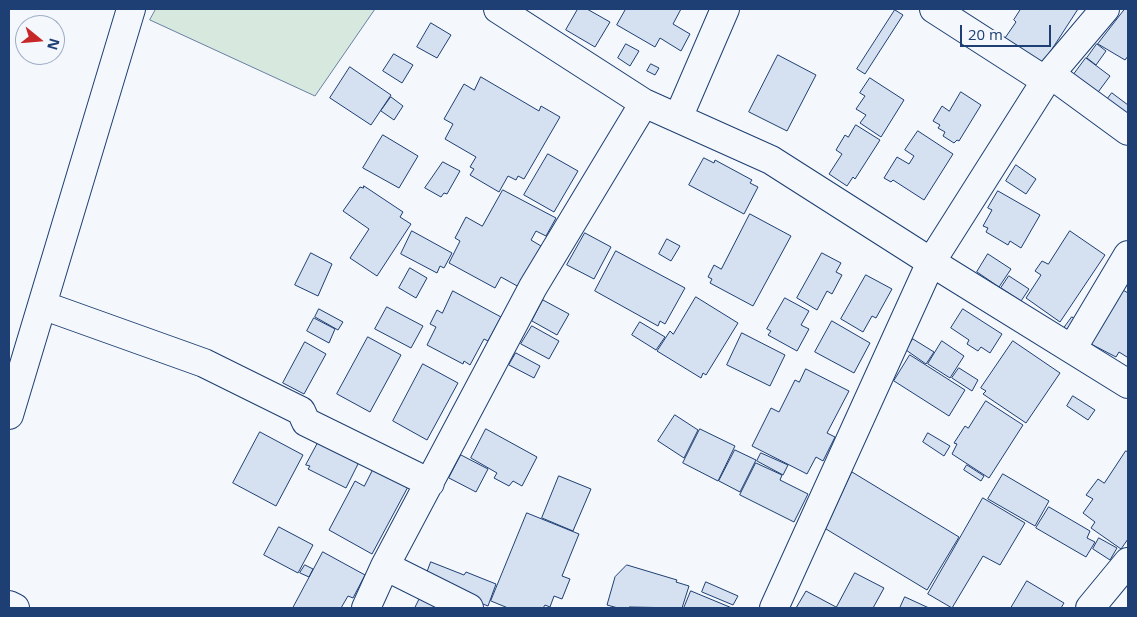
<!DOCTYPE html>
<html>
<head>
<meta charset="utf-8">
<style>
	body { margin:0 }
	#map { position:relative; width:1137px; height:617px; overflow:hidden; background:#f4f7fb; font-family:"Open Sans",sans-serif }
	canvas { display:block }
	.frame { position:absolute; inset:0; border:10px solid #1d3f73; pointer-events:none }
	.north { position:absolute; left:15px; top:15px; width:50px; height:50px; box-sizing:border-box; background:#f4f7fb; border:1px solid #9eadc5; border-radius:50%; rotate:107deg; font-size:14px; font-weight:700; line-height:20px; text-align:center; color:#1d3f73 }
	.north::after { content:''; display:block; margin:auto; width:18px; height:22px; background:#c62828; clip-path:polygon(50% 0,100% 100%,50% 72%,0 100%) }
	.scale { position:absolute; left:960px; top:25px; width:91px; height:22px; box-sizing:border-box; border:2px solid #1d3f73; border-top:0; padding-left:6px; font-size:15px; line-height:18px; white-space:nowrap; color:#1d3f73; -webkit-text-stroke:4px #f4f7fb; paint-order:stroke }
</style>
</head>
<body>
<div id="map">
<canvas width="1137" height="617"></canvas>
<div class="frame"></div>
<div class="north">N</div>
<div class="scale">20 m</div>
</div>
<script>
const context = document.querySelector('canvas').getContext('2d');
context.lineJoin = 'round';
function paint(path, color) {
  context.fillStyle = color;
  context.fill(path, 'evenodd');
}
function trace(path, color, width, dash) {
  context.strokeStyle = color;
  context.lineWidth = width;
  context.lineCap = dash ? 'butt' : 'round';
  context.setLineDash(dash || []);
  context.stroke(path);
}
const green = new Path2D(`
	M 156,9 L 375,9 L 315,96 L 150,20 Z`);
paint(green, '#d7e8df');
trace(green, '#687fa3', 1);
const building = new Path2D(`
	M 578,9 L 587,9 L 610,22 L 595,47 L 566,30 Z
	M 626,9 L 681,9 L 673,24 L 690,34 L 681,51 L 660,38 L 655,47 L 617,25 Z
	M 1021,9 L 1078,9 L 1043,63 L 1005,38 L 1016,22 L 1014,20 Z
	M 1125,9 L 1128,9 L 1128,56 L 1125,60 L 1098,44 Z
	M 895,10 L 903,15 L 865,74 L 857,69 Z
	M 431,23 L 451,35 L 437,58 L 417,47 Z
	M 626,44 L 639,51 L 630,66 L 618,58 Z
	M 1097,44 L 1106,51 L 1096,65 L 1087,58 Z
	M 394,54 L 413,65 L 402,83 L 383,71 Z
	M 778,55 L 816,75 L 787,131 L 749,112 Z
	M 1086,58 L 1110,76 L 1093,99 L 1069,81 Z
	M 651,64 L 659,68 L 655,75 L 647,71 Z
	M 350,67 L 391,95 L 371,125 L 330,98 Z
	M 481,77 L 539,111 L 541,106 L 560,117 L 524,179 L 518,176 L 516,180 L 508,176 L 499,192 L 470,175 L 474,169 L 470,167 L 476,157 L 445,139 L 453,124 L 444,119 L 464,84 L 474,90 Z
	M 870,78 L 904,100 L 881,137 L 860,123 L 866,115 L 856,109 L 865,96 L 860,93 Z
	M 961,92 L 981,105 L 959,141 L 957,140 L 954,143 L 943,136 L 945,132 L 938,128 L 940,125 L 933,121 L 942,106 L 949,111 Z
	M 1112,93 L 1128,105 L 1128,124 L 1103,105 Z
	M 391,97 L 403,106 L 394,120 L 381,111 Z
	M 856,125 L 880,140 L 855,179 L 853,177 L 847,186 L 829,174 L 842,154 L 836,150 L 845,135 L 848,137 Z
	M 918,131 L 953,154 L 924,200 L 893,180 L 891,182 L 884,178 L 897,157 L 909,164 L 914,156 L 905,150 Z
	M 383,135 L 418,156 L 399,188 L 363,168 Z
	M 548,154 L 578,171 L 554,212 L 524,195 Z
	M 704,158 L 714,163 L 715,160 L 752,180 L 750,183 L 758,187 L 744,214 L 689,185 Z
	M 443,162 L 460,171 L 447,194 L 444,193 L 441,197 L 425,188 Z
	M 1016,165 L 1036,179 L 1026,194 L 1006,181 Z
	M 364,186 L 403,212 L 400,217 L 411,224 L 377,276 L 350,258 L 369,229 L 343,211 L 360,187 L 363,188 Z
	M 503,190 L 556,218 L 546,236 L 536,231 L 531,240 L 541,246 L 519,287 L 501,277 L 495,288 L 449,263 L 460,241 L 455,238 L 466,217 L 482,226 Z
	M 998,191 L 1040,215 L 1021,248 L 1010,241 L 1008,245 L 986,232 L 988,228 L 983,226 L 992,210 L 988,208 Z
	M 750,214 L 791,236 L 753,306 L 710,283 L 712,279 L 708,277 L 714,265 L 721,269 Z
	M 412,231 L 452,253 L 444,268 L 440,266 L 437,273 L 401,254 Z
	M 1070,231 L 1105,255 L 1060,322 L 1026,298 L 1041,275 L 1035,271 L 1042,261 L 1048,264 Z
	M 585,233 L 611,247 L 594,279 L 567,265 Z
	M 667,239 L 680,246 L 671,261 L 659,254 Z
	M 616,251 L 685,288 L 665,324 L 660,321 L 658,326 L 595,291 Z
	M 311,253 L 332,264 L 318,296 L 295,285 Z
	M 822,253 L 841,263 L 836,272 L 842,275 L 832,294 L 827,291 L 817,310 L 797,298 Z
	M 988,254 L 1011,269 L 999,287 L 977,272 Z
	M 410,268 L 427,278 L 416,298 L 399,288 Z
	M 866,275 L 892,289 L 876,318 L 872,316 L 863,332 L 841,319 Z
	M 1009,276 L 1029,289 L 1021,301 L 1001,288 Z
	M 1121,289 L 1128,293 L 1128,355 L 1127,357 L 1119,352 L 1116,357 L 1091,344 Z
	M 453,291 L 501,317 L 488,341 L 484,339 L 470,365 L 464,361 L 463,364 L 427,345 L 436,327 L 430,324 L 437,310 L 442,313 Z
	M 696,297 L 738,323 L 706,375 L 703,373 L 701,378 L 657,351 L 670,331 L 673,334 Z
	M 785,298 L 809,311 L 801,325 L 809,329 L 797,351 L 768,335 L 771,331 L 767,329 Z
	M 543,300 L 569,314 L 557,335 L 532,321 Z
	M 387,307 L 423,326 L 411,348 L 375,329 Z
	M 319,309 L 343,322 L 338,330 L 315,317 Z
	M 963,309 L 1002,334 L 990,353 L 981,347 L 978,351 L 967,344 L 969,340 L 951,328 Z
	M 1072,317 L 1078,321 L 1071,332 L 1064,328 Z
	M 314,318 L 335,329 L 329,343 L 307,331 Z
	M 832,321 L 870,343 L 854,373 L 815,352 Z
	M 640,322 L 665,337 L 656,350 L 632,335 Z
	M 532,326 L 559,341 L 549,359 L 521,344 Z
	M 742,333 L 785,355 L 770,386 L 727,365 Z
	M 368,337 L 401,355 L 370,412 L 337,394 Z
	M 913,339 L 934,352 L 926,364 L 906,350 Z
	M 942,341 L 964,356 L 950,378 L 928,364 Z
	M 1013,341 L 1060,373 L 1026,423 L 983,394 L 986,391 L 981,388 Z
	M 305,342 L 326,354 L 304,394 L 283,383 Z
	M 516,353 L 540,366 L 534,378 L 509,365 Z
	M 910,355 L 965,390 L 949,416 L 894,381 Z
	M 423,364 L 458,383 L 427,440 L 393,421 Z
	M 959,368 L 978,380 L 972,391 L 952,378 Z
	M 806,369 L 849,391 L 827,433 L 835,437 L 823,461 L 816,457 L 807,474 L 752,446 L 771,408 L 779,412 L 795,380 L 799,382 Z
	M 1073,396 L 1095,410 L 1088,420 L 1067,406 Z
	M 986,401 L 1023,425 L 989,478 L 952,454 L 957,444 L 954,443 L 965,426 L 968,428 Z
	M 675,415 L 698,430 L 684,458 L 658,441 Z
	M 486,429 L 537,457 L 522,486 L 513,481 L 509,486 L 494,478 L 497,473 L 471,458 Z
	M 700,429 L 735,446 L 718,481 L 683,463 Z
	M 260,432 L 303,455 L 276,506 L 233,483 Z
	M 928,433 L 950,446 L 944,456 L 923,442 Z
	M 320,439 L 361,458 L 346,488 L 308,469 L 310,466 L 306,465 Z
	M 735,450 L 756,460 L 740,492 L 719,481 Z
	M 1126,451 L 1128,452 L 1128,539 L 1121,549 L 1091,528 L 1095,522 L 1083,513 L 1093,499 L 1086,495 L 1098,479 L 1104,483 Z
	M 761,453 L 788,465 L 783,475 L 757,461 Z
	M 461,455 L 488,469 L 476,492 L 449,478 Z
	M 756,463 L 782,475 L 780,480 L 808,494 L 794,522 L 740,495 Z
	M 376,464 L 410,483 L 372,554 L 329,530 L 355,481 L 364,486 Z
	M 967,465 L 984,476 L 981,481 L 964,470 Z
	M 852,472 L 959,537 L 927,590 L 826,529 Z
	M 1003,474 L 1049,501 L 1035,526 L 988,499 Z
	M 559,476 L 591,489 L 573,531 L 542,518 Z
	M 983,498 L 1025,523 L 1000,565 L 983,556 L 952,608 L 928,594 Z
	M 1049,507 L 1090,531 L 1087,538 L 1095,542 L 1086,557 L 1036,528 Z
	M 527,513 L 579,534 L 562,576 L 570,579 L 562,599 L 554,596 L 550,607 L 545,605 L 543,608 L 508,608 L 491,601 Z
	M 279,527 L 313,545 L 298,573 L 264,555 Z
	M 1099,538 L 1117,548 L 1110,560 L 1093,549 Z
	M 323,552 L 365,575 L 353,598 L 348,596 L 341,608 L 293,608 Z
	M 431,562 L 464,575 L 466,572 L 496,584 L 488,606 L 424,581 Z
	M 305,565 L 313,569 L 309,577 L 300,573 Z
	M 627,565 L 677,580 L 676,582 L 689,586 L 682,608 L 629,607 L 629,608 L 618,608 L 607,605 L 615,577 Z
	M 855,573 L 884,588 L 873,608 L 796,608 L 806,591 L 836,607 Z
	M 1027,581 L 1064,603 L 1061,608 L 1011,608 Z
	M 706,582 L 738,596 L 733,605 L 702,592 Z
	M 691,591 L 732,608 L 684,608 Z
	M 905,597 L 929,608 L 900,608 Z
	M 420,598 L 438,608 L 415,608 Z`);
paint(building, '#d5e0f0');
trace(building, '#1d3f73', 1);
const minor = new Path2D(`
	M 498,9 L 644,103 L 771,160 L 931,262 L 1128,384
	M 934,9 L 1046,81
	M 1050,74 L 1128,131
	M 678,118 L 725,9
	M 42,305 L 204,363 L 301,411 L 306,422 L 430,483
	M 1072,349 L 1128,255
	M 9,415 L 131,9
	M 385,566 L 469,608
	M 9,605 L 15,608
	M 366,608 L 385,566 L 533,287 L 644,103
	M 774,608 L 931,262 L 1050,74 L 1105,9
	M 1090,608 L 1128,562`);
trace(minor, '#1d3f73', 30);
trace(minor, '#f4f7fb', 28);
</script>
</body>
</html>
